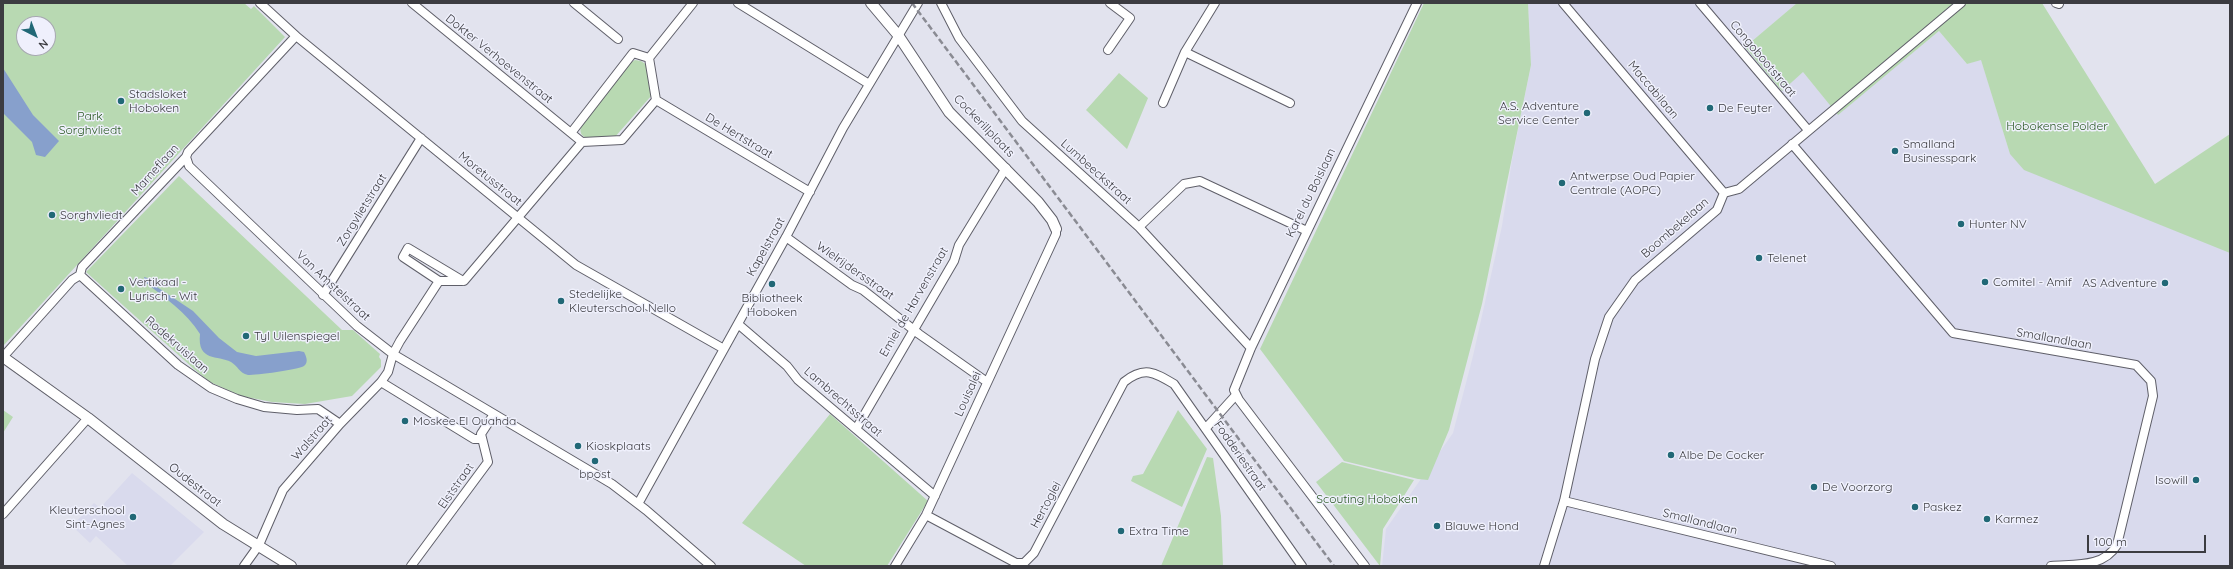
<!DOCTYPE html>
<html>
<head>
<meta charset="utf-8">
<style>
	body { margin:0 }
	#map { position:relative; width:2233px; height:569px; overflow:hidden; background:#e2e3ee; font-family:Quicksand,sans-serif }
	canvas { display:block }
	.frame { position:absolute; inset:0; border:4px solid #3c3c41; pointer-events:none }
	.north { position:absolute; left:16px; top:16px; width:40px; height:40px; box-sizing:border-box; background:#eff0fc; border:1px solid #a7a8b1; border-radius:50%; rotate:138deg; font-size:11px; font-weight:700; line-height:16px; text-align:center; color:#3c3c41 }
	.north::after { content:''; display:block; margin:auto; width:14px; height:18px; background:#216876; clip-path:polygon(50% 0,100% 100%,50% 72%,0 100%) }
	.scale { position:absolute; left:2087px; top:535px; width:119px; height:18px; box-sizing:border-box; border:2px solid #3c3c41; border-top:0; padding-left:5px; font-size:12px; line-height:14px; white-space:nowrap; color:#3c3c41; -webkit-text-stroke:3px #eff0fc; paint-order:stroke }
</style>
</head>
<body>
<div id="map">
<canvas width="2233" height="569"></canvas>
<div class="frame"></div>
<div class="north">N</div>
<div class="scale">100 m</div>
</div>
<script>
const context = document.querySelector('canvas').getContext('2d');
context.lineJoin = 'round';
function paint(path, color) {
  context.fillStyle = color;
  context.fill(path, 'evenodd');
}
function trace(path, color, width, dash) {
  context.strokeStyle = color;
  context.lineWidth = width;
  context.lineCap = dash ? 'butt' : 'round';
  context.setLineDash(dash || []);
  context.stroke(path);
}
function drawText(font, color, halo, rows, align = 'center') {
  context.font = font + ' Quicksand,sans-serif';
  context.lineWidth = 3;
  context.setLineDash([]);
  context.textBaseline = 'middle';
  context.strokeStyle = halo;
  context.fillStyle = color;
  for (const [text, x, y, turn = 0] of rows) {
    context.save();
    context.translate(x, y);
    context.rotate((+turn || 0) * Math.PI / 180);
    context.textAlign = isNaN(turn) ? turn : align;
    if (halo) context.strokeText(text, 0, 0);
    context.fillText(text, 0, 0);
    context.restore();
  }
}
paint(new Path2D(`
	M 1528,3 L 1797,3 L 1745,47 L 1803,72 L 1838,114 L 1939,31 L 1967,64 L 1981,59 L 2010,154 L 2230,252 L 2230,566 L 1382,566 L 1386,529 L 1453,433 L 1473,356 L 1502,226 L 1512,160 L 1531,65 Z
	M 132,473 L 204,532 L 170,566 L 128,566 L 96,536 L 90,543 L 72,526 L 94,503 L 100,508 Z`), '#d9daed');
paint(new Path2D(`
	M 3,3 L 244,3 L 251,9 L 254,6 L 285,37 L 4,345 ZM 24,24 L 48,24 L 48,48 L 24,48 Z
	M 1424,3 L 1528,3 L 1531,65 L 1482,304 L 1449,430 L 1428,480 L 1418,479 L 1344,461 L 1260,349 Z
	M 1797,3 L 2042,3 L 2155,184 L 2230,134 L 2230,253 L 2024,170 L 2010,154 L 1981,60 L 1967,64 L 1939,31 L 1838,115 L 1803,72 L 1782,91 L 1745,47 Z
	M 635,60 L 641,61 L 647,65 L 652,95 L 614,138 C 601,139 570,144 584,120 L 630,63 Z
	M 1119,73 L 1148,98 L 1127,149 L 1086,110 Z
	M 179,176 L 342,330 L 353,330 L 380,354 L 379,357 L 381,360 L 381,367 L 352,396 L 305,404 L 272,402 L 241,396 L 210,382 L 194,369 L 86,272 Z
	M 3,410 L 13,417 L 3,433 Z
	M 1178,410 L 1207,449 L 1182,507 L 1131,481 L 1133,476 L 1143,474 Z
	M 830,414 L 928,501 L 887,566 L 806,566 L 742,523 Z
	M 1207,457 L 1213,458 L 1221,516 L 1223,566 L 1161,566 Z
	M 1342,462 L 1414,480 L 1383,529 L 1380,566 L 1316,482 Z`), '#b8d9b2');
paint(new Path2D(`
	M 3,68 L 33,115 L 59,141 L 45,157 L 36,155 L 32,142 L 3,113 Z
	M 144,277 L 151,279 L 157,287 L 193,311 L 219,338 L 237,352 L 256,356 L 299,351 L 304,352 C 306,356 309,362 304,366 C 298,370 256,375 248,375 C 239,373 238,366 231,362 C 218,355 197,362 200,334 C 186,312 165,298 145,282 Z`), '#87a0cc');
const minor = new Path2D(`
	M 260,3 L 296,36 L 576,265 L 724,349
	M 412,3 L 571,133
	M 574,3 L 618,39
	M 738,3 L 869,84
	M 941,3 L 959,38 L 1022,121 L 1139,227 L 1251,348
	M 1563,3 L 1724,193
	M 1700,3 L 1808,130
	M 2056,3 L 2059,4
	M 1108,50 L 1130,18 L 1110,3
	M 1185,52 L 1290,103
	M 633,53 L 649,58 L 656,100 L 622,140 L 582,142 L 571,133 Z
	M 649,58 L 693,3
	M 656,100 L 810,192
	M 1163,103 L 1185,52 L 1215,3
	M 1792,144 L 1953,333 L 2136,365 L 2151,381 L 2153,396 L 2117,545 C 2103,568 2075,564 2051,566
	M 186,157 L 189,166 L 357,326 L 393,354 L 612,484 L 646,510 L 711,566
	M 1724,193 L 1739,189 L 1961,3
	M 1139,227 L 1184,184 L 1200,181 L 1307,231
	M 786,237 L 852,285 L 863,290 L 919,334 L 987,382
	M 80,275 L 178,365 L 211,388 L 237,399 L 264,407 L 297,410 L 318,409 L 340,424
	M 439,281 L 403,257 L 408,248 L 463,281
	M 323,295 L 421,138
	M 738,324 L 787,366 L 798,380 L 935,496
	M 3,357 L 72,280 L 80,275 L 82,267 L 186,157 L 188,152 L 296,36
	M 381,382 L 474,439 L 481,439
	M 1206,428 L 1236,395
	M 856,429 L 954,261 L 959,245 L 1006,168
	M 1564,501 L 1831,566
	M 638,504 L 786,237 L 843,128 L 918,3
	M 3,514 L 88,418
	M 926,515 L 1016,563 L 1024,563 L 1034,553 L 1124,382 C 1144,366 1154,372 1174,384 L 1302,566
	M 244,566 L 259,545 L 283,490 L 340,424 L 381,382 L 388,372 L 393,354 L 400,341 L 439,281 L 464,281 L 582,142
	M 411,566 L 488,462 L 481,434 L 494,414
	M 895,566 L 926,515 L 1056,234 L 1056,229
	M 1365,566 L 1239,400 L 1234,390 L 1251,348 L 1417,3
	M 1544,566 L 1564,501 L 1595,359 L 1609,317 L 1635,280 L 1717,210 L 1724,193`);
const tertiary = new Path2D(`
	M 871,3 L 898,35 L 949,112 L 1038,202 L 1052,220 L 1056,229
	M 3,357 L 88,418 L 223,524 L 291,566`);
trace(minor, '#5f5f69', 10);
trace(tertiary, '#5f5f69', 12);
trace(minor, '#fff', 8);
trace(tertiary, '#fff', 10);
trace(new Path2D(`
	M 912,3 L 1334,566`), '#8a8b93', 2.5, [6, 3]);
for (const [x, y, r, color] of [
	[121,101,4,"#216876"],
	[1710,108,4,"#216876"],
	[1587,113,4,"#216876"],
	[1895,151,4,"#216876"],
	[1562,183,4,"#216876"],
	[52,215,4,"#216876"],
	[1961,224,4,"#216876"],
	[1759,258,4,"#216876"],
	[1985,282,4,"#216876"],
	[2165,283,4,"#216876"],
	[772,284,4,"#216876"],
	[121,289,4,"#216876"],
	[561,301,4,"#216876"],
	[246,336,4,"#216876"],
	[405,421,4,"#216876"],
	[578,446,4,"#216876"],
	[1671,455,4,"#216876"],
	[595,461,4,"#216876"],
	[2196,480,4,"#216876"],
	[1814,487,4,"#216876"],
	[1915,507,4,"#216876"],
	[133,517,4,"#216876"],
	[1987,519,4,"#216876"],
	[1437,526,4,"#216876"],
	[1121,531,4,"#216876"]
]) {
  const dot = new Path2D();
  dot.arc(x, y, r, 0, 2 * Math.PI);
  context.fillStyle = color;
  context.fill(dot);
  trace(dot, '#eff0fc', 1.5);
}
drawText('12px', '#3c3c41', '#eff0fc', [
	["Dokter Verhoevenstraat",499,59,39],
	["Congobootstraat",1763,59,50],
	["Maccabilaan",1653,90,50],
	["Cockerillplaats",984,126,46],
	["De Hertstraat",739,136,31],
	["Marneflaan",155,170,-48],
	["Lumbeeckstraat",1096,172,42],
	["Moretusstraat",490,179,39],
	["Karel du Boislaan",1311,193,-64],
	["Zorgvlietstraat",362,210,-58],
	["Boombekelaan",1675,228,-41],
	["Kapelstraat",766,247,-61],
	["Wielrijdersstraat",855,271,35],
	["Van Amstelstraat",333,286,43],
	["Emiel de Harvenstraat",914,302,-60],
	["Smallandlaan",2054,339,10],
	["Rodekruislaan",177,345,41],
	["Louisalei",968,394,-66],
	["Lambrechtsstraat",843,402,41],
	["Walstraat",312,438,-49],
	["Fodderiestraat",1240,456,55],
	["Oudestraat",195,485,38],
	["Elststraat",456,486,-55],
	["Hertoglei",1046,505,-62],
	["Smallandlaan",1700,522,14]
]);
drawText('12px', '#3c3c41', '#eff0fc', [
	["Stadsloket",129,94],
	["Hoboken",129,108],
	["A.S. Adventure",1579,106,"right"],
	["Service Center",1579,120,"right"],
	["De Feyter",1718,108],
	["Smalland",1903,144],
	["Businesspark",1903,158],
	["Antwerpse Oud Papier",1570,176],
	["Centrale (AOPC)",1570,190],
	["Sorghvliedt",60,215],
	["Hunter NV",1969,224],
	["Telenet",1767,258],
	["Vertikaal -",129,282],
	["Lyrisch - Wit",129,296],
	["Comitel - Amif",1993,282],
	["AS Adventure",2157,283,"right"],
	["Stedelijke",569,294],
	["Kleuterschool Nello",569,308],
	["Bibliotheek",772,298,"center"],
	["Hoboken",772,312,"center"],
	["Tyl Uilenspiegel",254,336],
	["Moskee El Ouahda",413,421],
	["Kioskplaats",586,446],
	["Albe De Cocker",1679,455],
	["bpost",595,474,"center"],
	["Isowill",2188,480,"right"],
	["De Voorzorg",1822,487],
	["Paskez",1923,507],
	["Kleuterschool",125,510,"right"],
	["Sint-Agnes",125,524,"right"],
	["Karmez",1995,519],
	["Blauwe Hond",1445,526],
	["Extra Time",1129,531]
], 'left');
drawText('12px', '#285820', '#eff0fc', [
	["Park",90,116],
	["Sorghvliedt",90,130],
	["Hobokense Polder",2057,126],
	["Scouting Hoboken",1367,499]
]);
</script>
</body>
</html>
